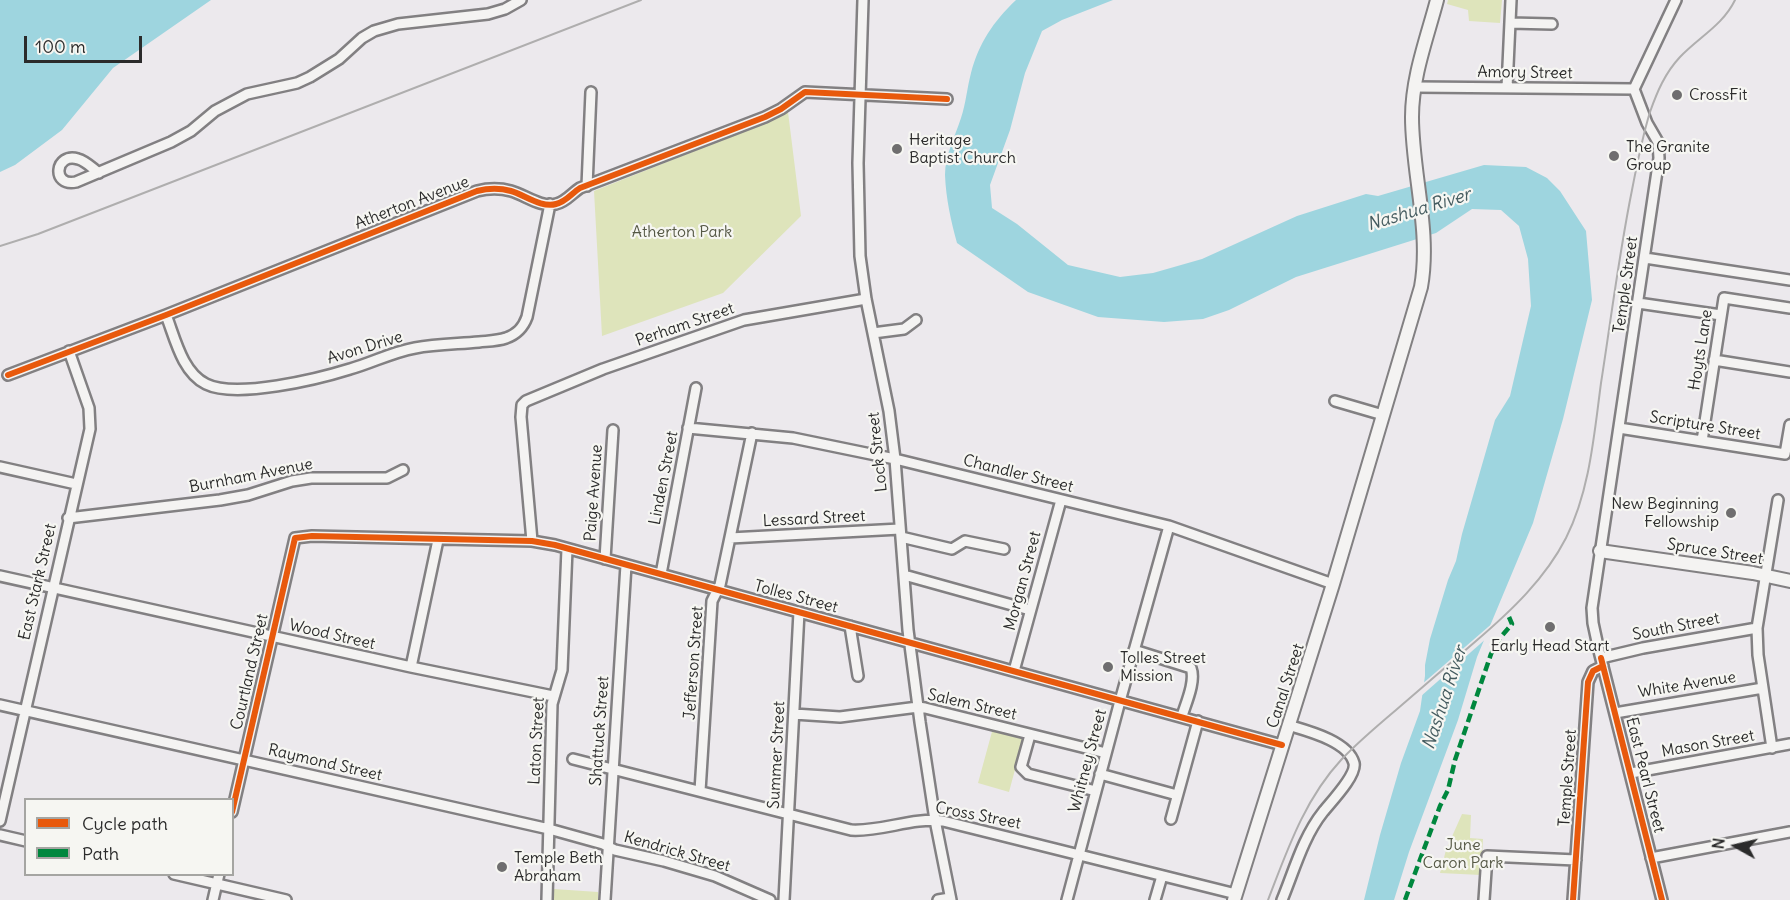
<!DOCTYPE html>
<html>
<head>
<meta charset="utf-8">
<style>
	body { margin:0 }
	#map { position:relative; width:1790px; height:900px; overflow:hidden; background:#ece9ed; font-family:Delius,sans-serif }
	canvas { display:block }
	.legend { position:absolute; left:24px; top:798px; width:210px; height:78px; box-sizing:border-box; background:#f6f6f2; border:2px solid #a5a5a2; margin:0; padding:8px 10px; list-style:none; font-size:18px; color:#2b2b2b }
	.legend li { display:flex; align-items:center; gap:12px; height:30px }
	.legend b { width:30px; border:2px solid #a5a5a2 }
	.north { position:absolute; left:1706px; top:816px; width:60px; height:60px; -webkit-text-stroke:4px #f6f6f2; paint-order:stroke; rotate:278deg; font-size:16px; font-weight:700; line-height:24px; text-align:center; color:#2b2b2b }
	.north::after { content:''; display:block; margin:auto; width:21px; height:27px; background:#2b2b2b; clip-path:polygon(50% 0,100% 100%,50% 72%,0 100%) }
	.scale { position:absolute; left:24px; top:36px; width:118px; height:27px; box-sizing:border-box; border:3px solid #2b2b2b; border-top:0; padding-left:8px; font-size:18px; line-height:21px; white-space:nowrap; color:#2b2b2b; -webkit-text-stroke:4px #f6f6f2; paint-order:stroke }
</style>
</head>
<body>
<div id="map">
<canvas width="1790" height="900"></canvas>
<ul class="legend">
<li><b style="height:8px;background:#e8590c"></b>Cycle path</li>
<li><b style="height:8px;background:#00873e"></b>Path</li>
</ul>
<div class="north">N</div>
<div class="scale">100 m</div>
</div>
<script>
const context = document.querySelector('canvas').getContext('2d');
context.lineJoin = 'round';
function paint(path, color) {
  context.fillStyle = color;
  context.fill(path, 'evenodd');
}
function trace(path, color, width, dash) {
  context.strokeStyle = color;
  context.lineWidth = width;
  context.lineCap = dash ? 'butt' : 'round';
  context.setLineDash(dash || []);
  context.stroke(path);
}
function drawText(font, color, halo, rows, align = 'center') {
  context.font = font + ' Delius,sans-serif';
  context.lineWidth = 4.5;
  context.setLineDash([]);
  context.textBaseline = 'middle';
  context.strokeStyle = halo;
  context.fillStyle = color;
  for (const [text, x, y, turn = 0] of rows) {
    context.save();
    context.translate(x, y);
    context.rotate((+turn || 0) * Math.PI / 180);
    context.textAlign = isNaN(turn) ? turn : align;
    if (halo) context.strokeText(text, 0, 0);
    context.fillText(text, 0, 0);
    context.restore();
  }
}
paint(new Path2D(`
	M 1448,0 L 1502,0 L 1500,23 L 1469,21 L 1468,10 L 1447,4 Z
	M 788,112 L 801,216 L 723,293 L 602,336 L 594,191 L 777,118 Z
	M 993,728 L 1024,736 L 1009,792 L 978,783 Z
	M 1462,814 L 1471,815 L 1470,838 L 1483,839 L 1481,875 L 1440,873 L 1446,850 Z
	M 554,889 L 598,892 L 598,900 L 554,900 Z`), '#dee4bb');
paint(new Path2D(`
	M 0,0 L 211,0 L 113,68 L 62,130 L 15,165 L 0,172 Z
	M 1016,0 L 1113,0 L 1062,20 L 1042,31 L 1025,73 L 1010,130 L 990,185 L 992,208 L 1017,224 L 1068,265 L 1120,277 L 1153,273 L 1202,259 L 1297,216 L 1366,194 L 1378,196 L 1484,165 L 1526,167 L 1547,178 L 1560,191 L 1586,231 L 1592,300 L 1563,419 L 1533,523 L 1477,657 L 1458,720 L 1409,852 L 1394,900 L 1364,900 L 1380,835 L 1401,763 L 1420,711 L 1425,676 L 1425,665 L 1430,639 L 1448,580 L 1456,561 L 1462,534 L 1495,420 L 1510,396 L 1531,306 L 1528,259 L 1519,226 L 1501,210 L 1472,209 L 1436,233 L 1296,277 L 1229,310 L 1203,319 L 1164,322 L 1098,317 L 1028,292 L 957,243 C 951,221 946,199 945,175 C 945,155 955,137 961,118 C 966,103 967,88 971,73 C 979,43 993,22 1016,0 Z`), '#9ed5df');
paint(new Path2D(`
	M 1495,621 L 1488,637 L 1420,697 L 1421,685 Z`), '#ece9ed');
const minor = new Path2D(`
	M 863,0 L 858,163 L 860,256 L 866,299 L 889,411 L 895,459 L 908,630 L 920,722 L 935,820 L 951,900
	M 1510,23 L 1552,24
	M 1415,87 L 1634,89
	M 1507,88 L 1511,0
	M 99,173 C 92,168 86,161 78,159 C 55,152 51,187 76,182 L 171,142 L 191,131 L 215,111 L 247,94 L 297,83 L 310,77 L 339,59 L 362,38 L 374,31 L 398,24 L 488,14 L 505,9 L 521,0
	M 587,186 L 591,92
	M 1645,258 L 1790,280
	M 1638,303 L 1721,315
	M 166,315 C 175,338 182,372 206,384 C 236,399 318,379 350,369 C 372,363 392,352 415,348 C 436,344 458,344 479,342 C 488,341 497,341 506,338 C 517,334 523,328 527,317 L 550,204
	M 873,333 L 904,329 L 916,320
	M 1714,360 L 1790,372
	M 8,375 L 166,315 L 477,191 C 489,188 500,188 511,191 C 525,195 541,208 556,204 C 566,202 572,193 580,188 L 765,117 L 781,109 L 805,92 L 947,99
	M 1335,401 L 1383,415
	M 688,428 L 793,438 L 895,459 L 1169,526 L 1333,584
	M 1619,428 L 1785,454 L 1790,425
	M 1702,441 L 1724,298 L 1790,308
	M 0,467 L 76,484
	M 68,518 L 220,500 L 248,495 L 292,481 L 311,478 L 387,478 L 403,470
	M 901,537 L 952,549 L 965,541 L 1004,549
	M 730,538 L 900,529
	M 532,541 L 521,417 L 522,405 L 526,401 L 603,369 L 744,320 L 866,299
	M 605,559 L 613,430
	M 661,574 L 696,388
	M 904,575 L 1030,610
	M 0,576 L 411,667 L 553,696
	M 850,626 L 858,676
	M 1134,650 L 1191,668 C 1196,681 1186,703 1182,716
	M 1601,658 L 1643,648 L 1757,628
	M 411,667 L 438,540
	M 1014,671 L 1061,500
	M 0,705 L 549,829 L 603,844 L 615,850 L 664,861 L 715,876 L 770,900
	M 1615,713 L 1763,688
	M 794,714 L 840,717 L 918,707 L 925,708 L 1106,753
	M 1030,735 L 1021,767 L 1028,774 L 1096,791
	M 1772,748 L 1758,655 L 1757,628 L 1778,500
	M 573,759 L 851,830 C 882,832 912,817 943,821 L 1236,894
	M 1631,773 L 1790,744
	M 1100,774 L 1177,795
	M 700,791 L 712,601 L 720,585 L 752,433
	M 232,812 L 295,538 L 312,536 L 532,541 L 555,545 L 1282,745
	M 1171,819 L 1198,721
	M 0,821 L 90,429 L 89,408 L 69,351
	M 0,835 L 26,841
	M 1651,858 L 1790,832
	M 174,874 L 286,900
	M 213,900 L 219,874
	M 547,900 L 552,704 L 562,670 L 567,549
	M 605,900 L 626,565
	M 784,900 L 799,612
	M 938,900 L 950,898
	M 1067,900 L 1120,701 L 1169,526
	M 1155,900 L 1162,876
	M 1282,900 C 1294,871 1303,837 1323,812 C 1331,802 1357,775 1354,763 C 1348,741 1308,731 1288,725
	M 1484,900 L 1487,856 L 1576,860
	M 1573,900 L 1588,682 L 1593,671 L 1603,666
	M 1662,900 L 1599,651 L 1593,623 L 1592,608 L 1659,158 L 1658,142 L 1647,123 L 1634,89 L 1676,0`);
const tertiary = new Path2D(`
	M 1600,551 L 1753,573 L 1790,581
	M 1234,900 L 1333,584 L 1421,287 C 1431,231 1412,173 1412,117 C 1412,77 1427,38 1437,0`);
trace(minor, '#828082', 14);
trace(tertiary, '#828082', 16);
trace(minor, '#f4f3f2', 9);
trace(tertiary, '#f4f3f2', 12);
trace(new Path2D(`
	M 0,246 L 38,234 L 641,0
	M 1268,900 C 1287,851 1304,800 1341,760 C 1358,742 1377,726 1396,710 C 1423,687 1449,664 1476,641 C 1511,611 1545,579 1566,538 C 1590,490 1594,435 1601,383 C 1611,319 1619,254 1632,190 C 1637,164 1642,138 1650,112 C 1657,92 1665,73 1680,57 C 1699,37 1723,25 1735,0`), '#afaeae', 2);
trace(new Path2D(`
	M 1405,900 L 1440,806 L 1448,790 L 1455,760 L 1491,654 L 1500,638 L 1512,624 L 1509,617`), '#00873e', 4.5, [9, 4.5]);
trace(new Path2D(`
	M 8,375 L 166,315 L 477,191 C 489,188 500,188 511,191 C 525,195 541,208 556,204 C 566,202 572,193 580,188 L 765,117 L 781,109 L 805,92 L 947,99
	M 1601,658 L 1662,900
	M 232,812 L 295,538 L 312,536 L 532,541 L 555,545 L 1282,745
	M 1573,900 L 1588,682 L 1593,671 L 1603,666`), '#e8590c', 6);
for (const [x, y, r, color] of [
	[1677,95,6,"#6f6e6f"],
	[897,149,6,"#6f6e6f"],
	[1614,156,6,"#6f6e6f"],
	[1731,513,6,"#6f6e6f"],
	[1550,627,6,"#6f6e6f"],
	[1108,667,6,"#6f6e6f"],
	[502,867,6,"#6f6e6f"]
]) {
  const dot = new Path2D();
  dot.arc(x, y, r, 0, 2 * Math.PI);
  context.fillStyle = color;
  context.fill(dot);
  trace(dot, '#f6f6f2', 2);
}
drawText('16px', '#2b2b2b', '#f6f6f2', [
	["Amory Street",1525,73,1],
	["Atherton Avenue",412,203,-21],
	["Temple Street",1626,285,-82],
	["Perham Street",685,325,-19],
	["Avon Drive",365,348,-17],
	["Hoyts Lane",1701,350,-81],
	["Scripture Street",1705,426,9],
	["Lock Street",878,452,-96],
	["Chandler Street",1018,474,14],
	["Burnham Avenue",251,476,-11],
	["Linden Street",664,478,-79],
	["Paige Avenue",594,493,-86],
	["Lessard Street",814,519,-3],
	["Spruce Street",1715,552,9],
	["Morgan Street",1023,581,-75],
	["East Stark Street",38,582,-77],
	["Tolles Street",796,597,15],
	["South Street",1676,627,-11],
	["Wood Street",332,635,13],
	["Jefferson Street",694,663,-86],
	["Courtland Street",250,672,-77],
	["White Avenue",1687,685,-9],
	["Canal Street",1286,686,-72],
	["Salem Street",972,705,13],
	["Shattuck Street",600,731,-86],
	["Laton Street",537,741,-87],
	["Mason Street",1708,744,-10],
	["Summer Street",777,755,-87],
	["Whitney Street",1088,761,-75],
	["Raymond Street",325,763,13],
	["East Pearl Street",1645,775,76],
	["Temple Street",1568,778,-86],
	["Cross Street",978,816,11],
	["Kendrick Street",677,852,16]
]);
drawText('16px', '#2b2b2b', '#f6f6f2', [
	["CrossFit",1689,95],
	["Heritage",909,140],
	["Baptist Church",909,158],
	["The Granite",1626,147],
	["Group",1626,165],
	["New Beginning",1719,504,"right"],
	["Fellowship",1719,522,"right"],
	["Early Head Start",1550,646,"center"],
	["Tolles Street",1120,658],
	["Mission",1120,676],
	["Temple Beth",514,858],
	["Abraham",514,876]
], 'left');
drawText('16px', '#555845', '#f6f6f2', [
	["Atherton Park",682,232],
	["June",1463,845],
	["Caron Park",1463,863]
]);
drawText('italic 18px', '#445b5f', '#f6f6f2', [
	["Nashua River",1419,210,-17],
	["Nashua River",1445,698,-72]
]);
</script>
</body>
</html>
